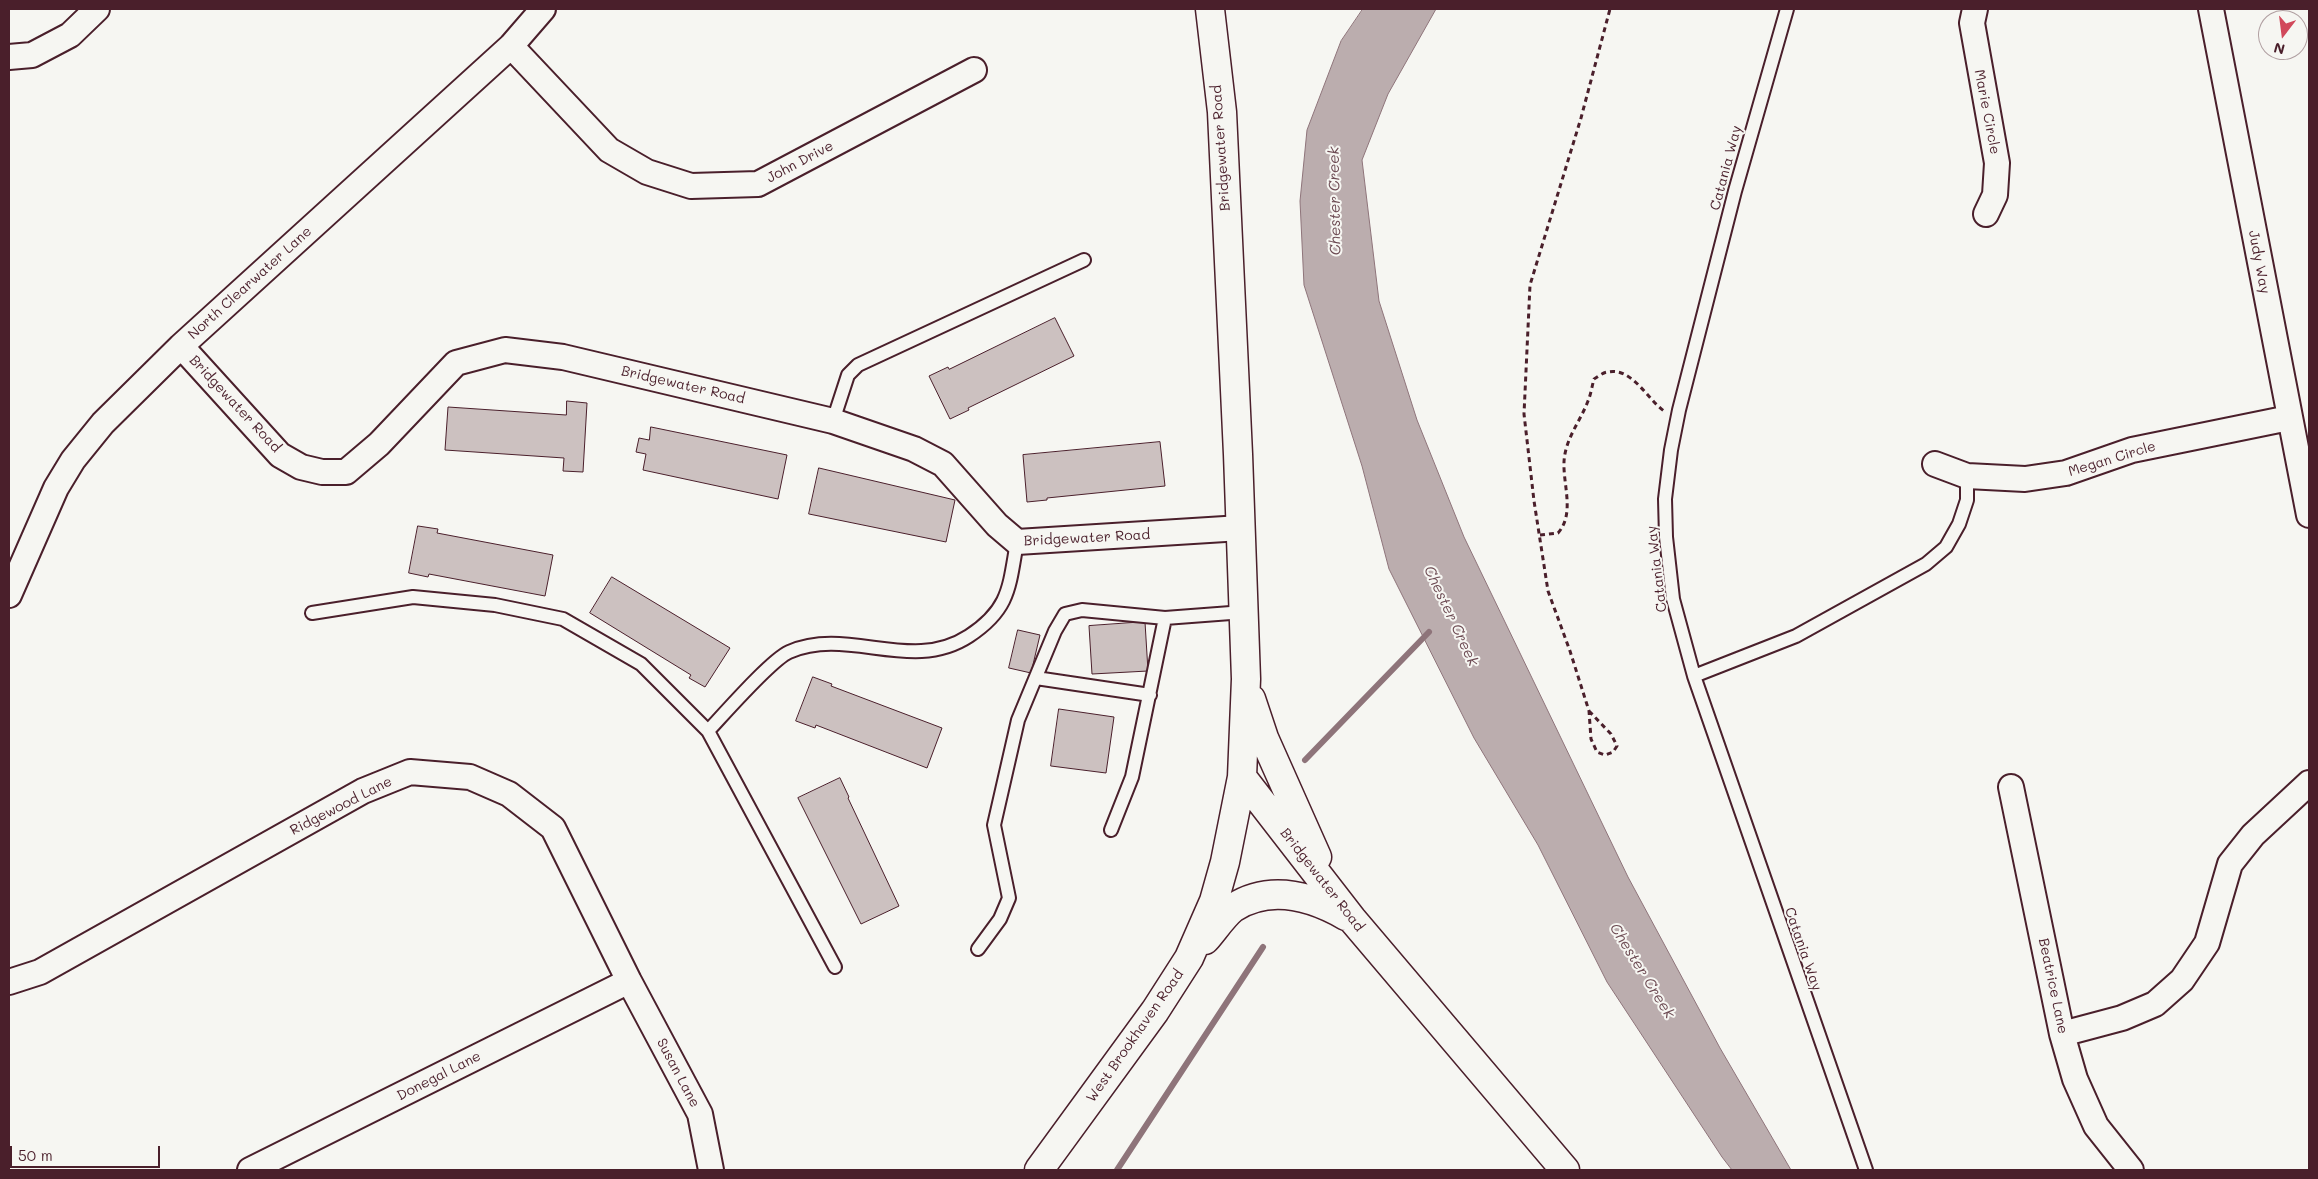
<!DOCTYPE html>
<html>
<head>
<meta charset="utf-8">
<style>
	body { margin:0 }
	#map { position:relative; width:2318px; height:1179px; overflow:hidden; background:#f6f6f2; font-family:Mali,sans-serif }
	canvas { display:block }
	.frame { position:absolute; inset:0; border:10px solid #4a1f2b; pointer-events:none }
	.north { position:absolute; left:2258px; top:10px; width:50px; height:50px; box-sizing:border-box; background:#f6f6f2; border:1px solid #b1a0a2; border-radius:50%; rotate:195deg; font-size:14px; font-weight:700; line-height:20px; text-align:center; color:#4a1f2b }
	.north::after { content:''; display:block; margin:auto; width:18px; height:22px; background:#d1495b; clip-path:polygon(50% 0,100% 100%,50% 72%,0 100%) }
	.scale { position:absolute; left:10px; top:1146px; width:150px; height:22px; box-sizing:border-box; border:2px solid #4a1f2b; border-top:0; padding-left:6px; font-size:15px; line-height:18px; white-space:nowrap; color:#4a1f2b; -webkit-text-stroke:4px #f6f6f2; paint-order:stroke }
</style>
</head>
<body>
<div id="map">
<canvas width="2318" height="1179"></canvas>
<div class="frame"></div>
<div class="north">N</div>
<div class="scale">50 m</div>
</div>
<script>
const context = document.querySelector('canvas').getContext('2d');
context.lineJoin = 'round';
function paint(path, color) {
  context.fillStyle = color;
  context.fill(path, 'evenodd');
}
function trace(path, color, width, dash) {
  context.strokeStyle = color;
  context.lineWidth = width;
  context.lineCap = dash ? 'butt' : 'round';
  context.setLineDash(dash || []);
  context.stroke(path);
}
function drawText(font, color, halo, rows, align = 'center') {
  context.font = font + ' Mali,sans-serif';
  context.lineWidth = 4;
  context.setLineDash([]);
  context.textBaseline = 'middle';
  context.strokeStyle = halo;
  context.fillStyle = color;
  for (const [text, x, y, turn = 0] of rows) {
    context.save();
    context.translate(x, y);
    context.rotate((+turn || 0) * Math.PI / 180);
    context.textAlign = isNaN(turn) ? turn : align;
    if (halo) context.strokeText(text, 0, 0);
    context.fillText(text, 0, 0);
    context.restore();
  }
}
const water = new Path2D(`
	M 1363,9 L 1436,9 L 1388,94 L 1362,160 L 1379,301 L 1417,420 L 1464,537 L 1628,877 L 1720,1048 L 1791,1170 L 1732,1170 L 1722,1157 L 1607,982 L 1538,845 L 1474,738 L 1389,569 L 1362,466 L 1304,285 L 1300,201 L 1307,130 L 1341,41 Z`);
paint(water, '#bbadae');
trace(water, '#8e747a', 1);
trace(new Path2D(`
	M 1305,760 L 1429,632
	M 1117,1170 L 1263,947`), '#8e747a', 6);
const building = new Path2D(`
	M 1055,318 L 1074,356 L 968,408 L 969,410 L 950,419 L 929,376 L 948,367 L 949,369 Z
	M 567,401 L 587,403 L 583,472 L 563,471 L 564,458 L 445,450 L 448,407 L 566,415 Z
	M 651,427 L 787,455 L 778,499 L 643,470 L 646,454 L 636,452 L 639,438 L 649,440 Z
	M 1160,442 L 1165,486 L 1047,498 L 1047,500 L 1027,502 L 1023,455 Z
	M 819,468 L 955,500 L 946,542 L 809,514 Z
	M 418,526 L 438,529 L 437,533 L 553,555 L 545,596 L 429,574 L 428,577 L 409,573 Z
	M 612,577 L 730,648 L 705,687 L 689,678 L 691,675 L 590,613 Z
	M 1145,622 L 1148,671 L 1092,674 L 1089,626 Z
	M 1018,630 L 1040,635 L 1031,673 L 1009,668 Z
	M 813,677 L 832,684 L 831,686 L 942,728 L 927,768 L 816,725 L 815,728 L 796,721 Z
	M 1059,709 L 1114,717 L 1106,773 L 1051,766 Z
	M 840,778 L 849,797 L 848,798 L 899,906 L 861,924 L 798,798 Z`);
paint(building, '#ccc1c0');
trace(building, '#4a1f2b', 1);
const service = new Path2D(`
	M 1787,9 L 1735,191 L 1679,410 L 1671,450 L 1665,499 L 1666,537 L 1673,599 L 1694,676 L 1866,1170
	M 833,421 L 848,375 L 858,365 L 1084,260
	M 312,613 L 413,597 L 495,605 L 563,619 L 641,664 L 708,731
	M 1694,676 L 1796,636 L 1926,564 L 1946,547 L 1959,524 L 1967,500 L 1967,476
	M 1036,678 L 1150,695
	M 1111,830 L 1132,777 L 1165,618 L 1244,612
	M 978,949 L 1000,919 L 1009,898 L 994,825 L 1018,720 L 1055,631 L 1065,614 L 1082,610 L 1165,618
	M 835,967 L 708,731 C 724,714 771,660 789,652 C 849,626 911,674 969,636 C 1010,609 1009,587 1017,542`);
const minor = new Path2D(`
	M 1975,9 L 1972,23 L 1997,163 L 1995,195 L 1986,214
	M 2211,9 L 2309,515
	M 511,46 L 609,150 L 647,172 L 691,186 L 758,184 L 974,70
	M 9,57 L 32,55 L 70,35 L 97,9
	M 181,346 L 280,455 L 301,467 L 322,472 L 346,472 L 379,444 L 456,363 L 505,350 L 563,357 L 833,421 L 914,449 L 943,464 L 997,525 L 1017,542 L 1241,528
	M 1935,464 L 1967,476 L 2025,479 L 2066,473 L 2132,450 L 2289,418
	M 9,595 L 56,488 L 73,460 L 103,423 L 181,346 L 511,46 L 543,9
	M 2011,787 L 2062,1034 L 2075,1079 L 2096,1126 L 2131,1170
	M 9,982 L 40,972 L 363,791 L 410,772 L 470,777 L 509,794 L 553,828 L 629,981 L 700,1114 L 711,1170
	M 2062,1034 L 2122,1018 L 2155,1004 L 2182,980 L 2207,943 L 2230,864 L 2253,835 L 2309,783
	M 250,1170 L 629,981`);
const tertiary = new Path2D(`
	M 1251,699 L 1264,738 L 1317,857
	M 1242,777 L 1352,919 L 1565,1170
	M 1205,940 C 1214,930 1223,916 1233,908 C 1270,884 1311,896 1346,916
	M 1039,1170 L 1155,1011 L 1189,958 L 1214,901 L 1225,862 L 1242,777 L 1246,679 L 1238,454 L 1222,112 L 1210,9`);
trace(service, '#4a1f2b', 16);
trace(minor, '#4a1f2b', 28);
trace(tertiary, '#4a1f2b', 31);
trace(new Path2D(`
	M 1540,535 L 1558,533 C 1575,514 1563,485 1564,462 C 1565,439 1580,422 1588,401 C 1591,394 1592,386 1594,379 C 1598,377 1603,372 1608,372 C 1632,367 1647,399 1664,411
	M 1589,711 L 1611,734 L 1617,746 L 1613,752 L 1605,755 L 1597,752 L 1591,739 L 1589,711 L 1570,651 L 1548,591 L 1534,501 L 1524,414 L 1530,285 L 1581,118 L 1610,9`), '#4a1f2b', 3, [5, 4]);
trace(service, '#f6f6f2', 12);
trace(minor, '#f6f6f2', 24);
trace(tertiary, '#f6f6f2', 28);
drawText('14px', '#4a1f2b', '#f6f6f2', [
	["Marie Circle",1987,112,79],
	["Bridgewater Road",1221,148,-94],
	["John Drive",800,162,-28],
	["Catania Way",1726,168,-75],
	["Judy Way",2259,262,79],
	["North Clearwater Lane",250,283,-42],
	["Bridgewater Road",683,385,13],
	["Bridgewater Road",235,404,47],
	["Megan Circle",2112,459,-17],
	["Bridgewater Road",1087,538,-3],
	["Catania Way",1657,569,-97],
	["Ridgewood Lane",341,806,-27],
	["Bridgewater Road",1322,880,52],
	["Catania Way",1803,949,71],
	["Beatrice Lane",2053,986,78],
	["West Brookhaven Road",1135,1036,-55],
	["Susan Lane",678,1073,62],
	["Donegal Lane",439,1076,-27]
]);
drawText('italic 15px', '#6c4a52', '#f6f6f2', [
	["Chester Creek",1335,201,-91],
	["Chester Creek",1451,616,65],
	["Chester Creek",1642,971,58]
]);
</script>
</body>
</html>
